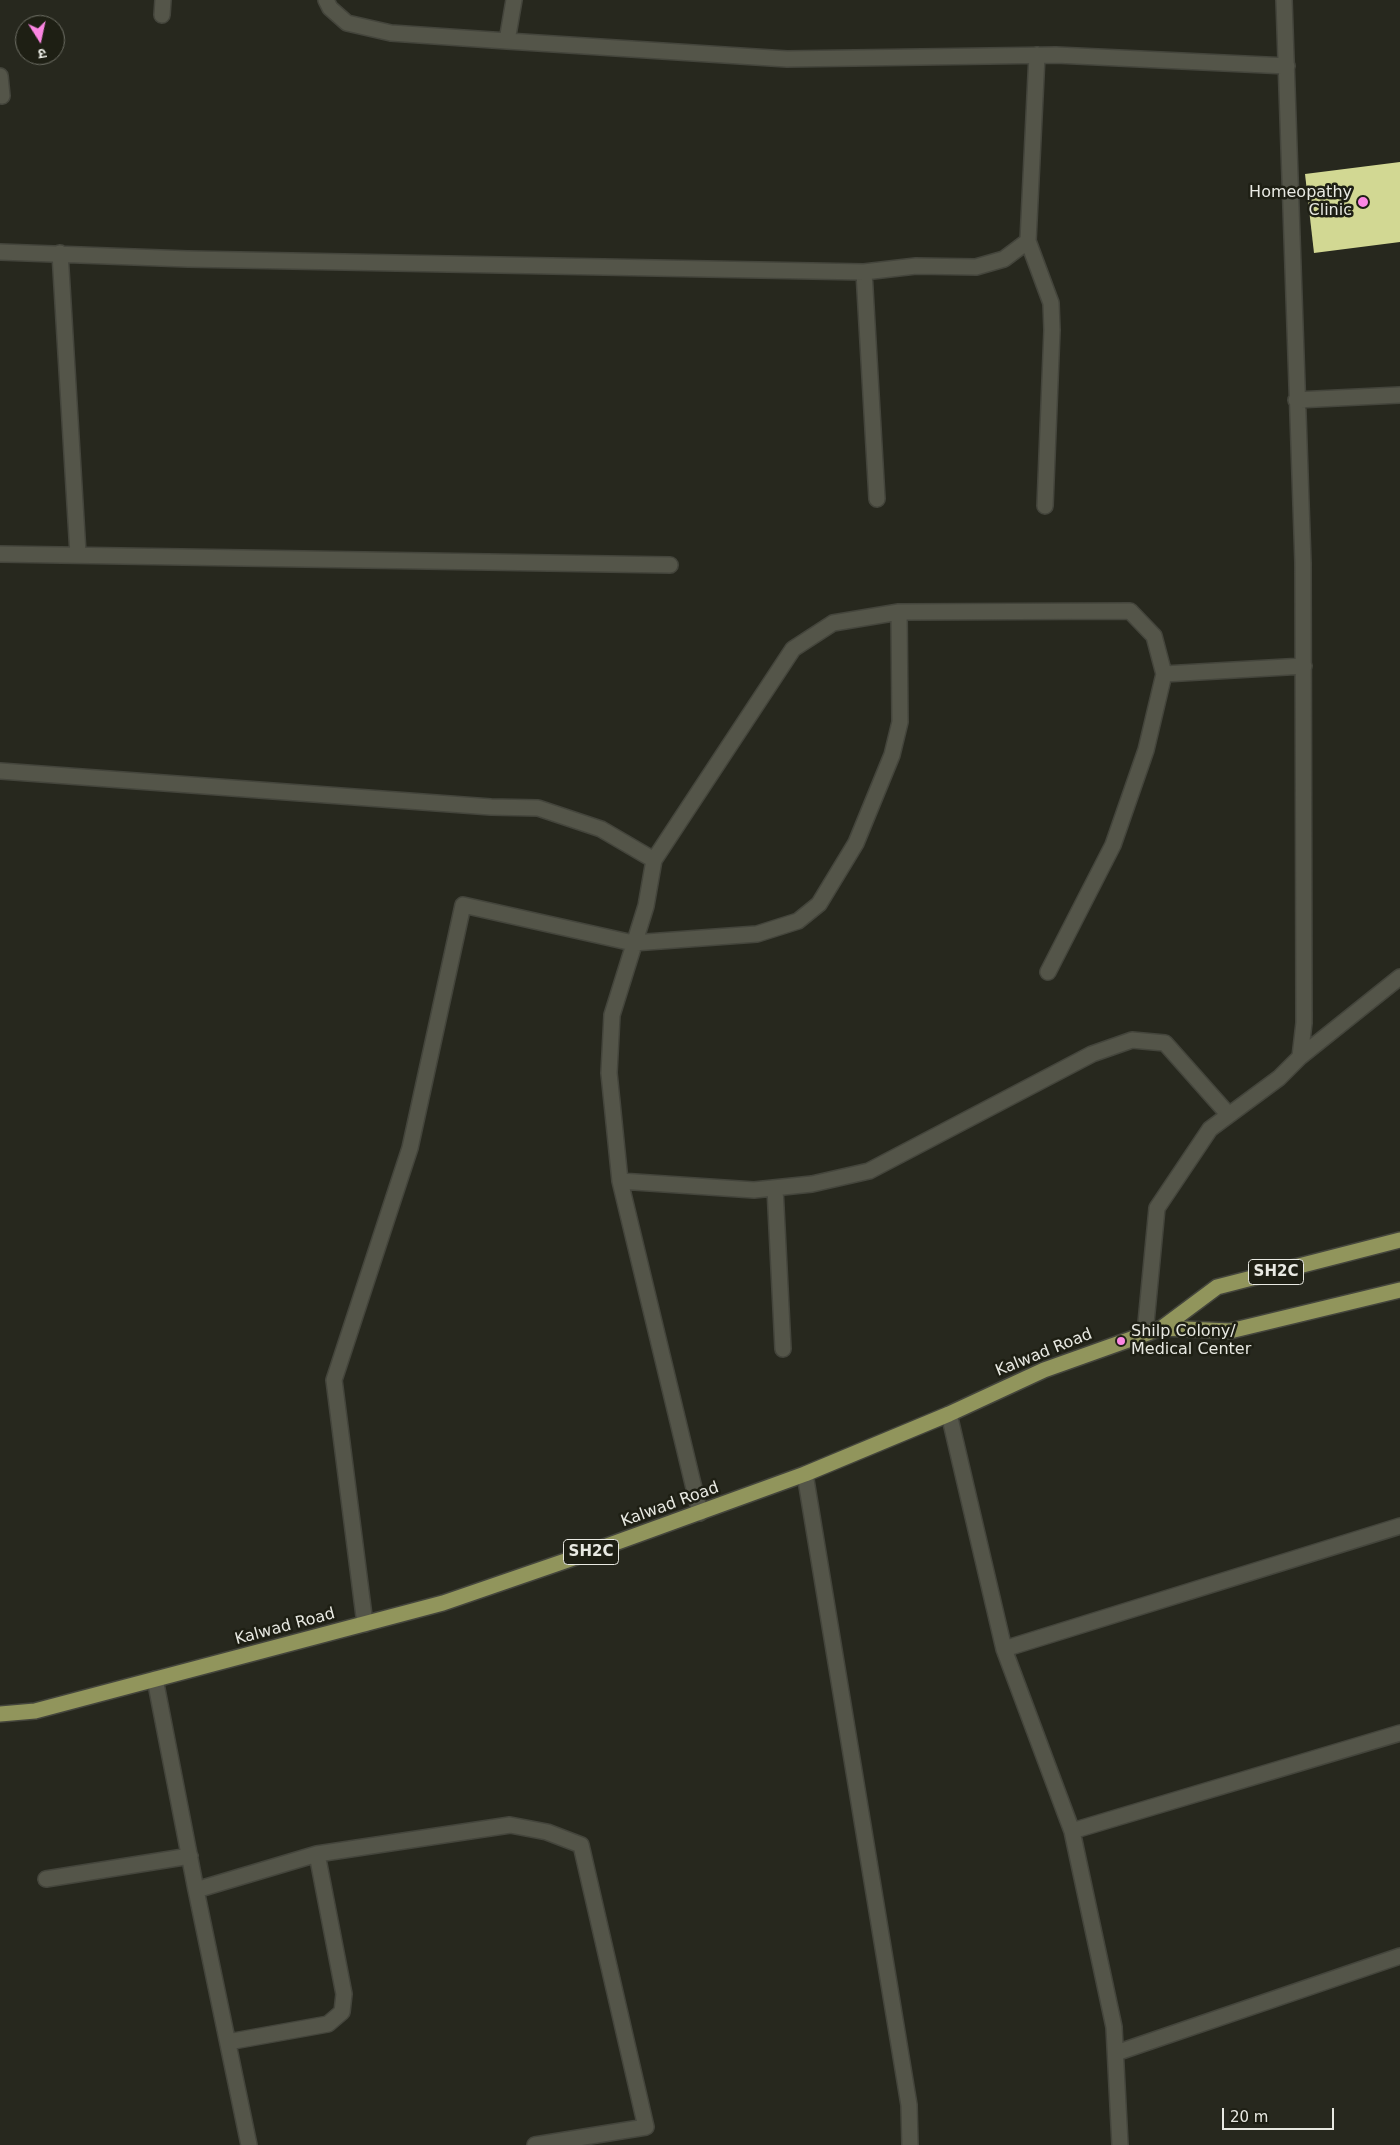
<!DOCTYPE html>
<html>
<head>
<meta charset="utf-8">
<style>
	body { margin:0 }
	#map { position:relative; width:1400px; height:2145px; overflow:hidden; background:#27281e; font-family:"DejaVu Sans","Noto Sans Devanagari",sans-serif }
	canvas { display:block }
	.north { position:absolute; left:15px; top:15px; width:50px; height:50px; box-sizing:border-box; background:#1e1f14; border:1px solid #6f7066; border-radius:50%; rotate:170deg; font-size:14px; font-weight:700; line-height:20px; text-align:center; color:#e8e9e2 }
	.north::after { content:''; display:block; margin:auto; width:18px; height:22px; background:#fc86e3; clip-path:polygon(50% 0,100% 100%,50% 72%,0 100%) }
	.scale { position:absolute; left:1222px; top:2108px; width:112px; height:22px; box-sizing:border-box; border:2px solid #e8e9e2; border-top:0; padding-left:6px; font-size:15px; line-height:18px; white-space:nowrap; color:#e8e9e2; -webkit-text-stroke:4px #1e1f14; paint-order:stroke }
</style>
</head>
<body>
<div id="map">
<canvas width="1400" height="2145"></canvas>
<div class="north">उ</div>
<div class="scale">20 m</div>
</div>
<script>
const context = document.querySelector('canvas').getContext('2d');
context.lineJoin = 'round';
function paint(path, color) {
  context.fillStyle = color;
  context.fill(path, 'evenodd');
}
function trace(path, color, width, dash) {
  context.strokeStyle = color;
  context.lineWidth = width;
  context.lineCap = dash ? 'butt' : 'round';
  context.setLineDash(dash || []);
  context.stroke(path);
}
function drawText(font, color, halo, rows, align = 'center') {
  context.font = font + ' "DejaVu Sans",sans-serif';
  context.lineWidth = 5;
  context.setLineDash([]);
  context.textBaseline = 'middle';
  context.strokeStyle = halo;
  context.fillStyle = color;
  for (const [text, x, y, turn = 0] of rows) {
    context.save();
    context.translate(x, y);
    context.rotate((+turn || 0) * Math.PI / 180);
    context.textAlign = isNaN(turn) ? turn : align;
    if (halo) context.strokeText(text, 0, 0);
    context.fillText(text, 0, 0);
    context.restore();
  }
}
paint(new Path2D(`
	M 1400,162 L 1400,242 L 1314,253 L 1305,174 Z`), '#d2d893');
const minor = new Path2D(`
	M 326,0 L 330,8 L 347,23 L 391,33 L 507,41 L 787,59 L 1056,55 L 1287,66
	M 162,15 L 163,0
	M 507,41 L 514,0
	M 0,76 L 2,96
	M 1028,241 L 1051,303 L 1052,330 L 1045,506
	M 0,252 L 188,259 L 864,272 L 916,266 L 976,267 L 1004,259 L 1028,241 L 1037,55
	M 60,253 L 78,554
	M 864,272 L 877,499
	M 1296,400 L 1400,395
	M 0,554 L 670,565
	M 1164,674 L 1304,666
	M 0,771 L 491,807 L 538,808 L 601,829 L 654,860
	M 1300,1057 L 1400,977
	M 620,1181 L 754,1190 L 812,1184 L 869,1171 L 1092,1054 L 1132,1040 L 1165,1043 L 1228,1114
	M 775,1188 L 783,1349
	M 1145,1333 L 1157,1208 L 1210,1129 L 1279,1078 L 1300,1057 L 1304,1023 L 1303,563 L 1284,0
	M 949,1414 L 1004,1649 L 1072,1831 L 1114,2027 L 1120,2145
	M 805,1474 L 909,2105 L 910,2145
	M 700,1513 L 620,1181 L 609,1073 L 612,1015 L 646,906 L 654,860 L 793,649 L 833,623 L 899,612 L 1130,611 L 1154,636 L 1164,674 L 1146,750 L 1113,845 L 1048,972
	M 365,1624 L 334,1380 L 410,1148 L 463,905 L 633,943 L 757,934 L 798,921 L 819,904 L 856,843 L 892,755 L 900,722 L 899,612
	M 1004,1649 L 1400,1526
	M 155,1679 L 196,1890
	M 1072,1831 L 1400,1733
	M 46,1879 L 190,1856
	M 228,2042 L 328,2024 L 342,2012 L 344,1994 L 317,1854
	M 1116,2053 L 1400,1956
	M 249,2145 L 196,1890 L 317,1854 L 510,1825 L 547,1832 L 581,1845 L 646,2127 L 535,2145`);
const major = new Path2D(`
	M 1162,1328 L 1230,1331 L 1400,1290
	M 0,1714 L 35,1711 L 443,1603 L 568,1560 L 805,1474 L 949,1414 L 1044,1370 L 1162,1328 L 1217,1287 L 1400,1240`);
trace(minor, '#44453c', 18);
trace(major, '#44453c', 18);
trace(minor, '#545549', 15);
trace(major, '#91955c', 15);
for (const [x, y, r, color] of [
	[1363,202,6,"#fc86e3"],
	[1121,1341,5,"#fc86e3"]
]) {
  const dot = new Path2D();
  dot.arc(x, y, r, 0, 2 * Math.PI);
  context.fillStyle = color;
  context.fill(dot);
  trace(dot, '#1e1f14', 2);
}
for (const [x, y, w] of [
	[1276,1272,55],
	[591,1552,55]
]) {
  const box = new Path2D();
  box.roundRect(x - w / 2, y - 12.5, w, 25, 4);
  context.fillStyle = '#1e1f14';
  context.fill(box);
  trace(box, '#e8e9e2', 1);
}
drawText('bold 15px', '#e8e9e2', null, [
	["SH2C",1276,1272],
	["SH2C",591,1552]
]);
drawText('16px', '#e8e9e2', '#1e1f14', [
	["Homeopathy",1352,193],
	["Clinic",1352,211],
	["Shilp Colony/",1131,1332,"left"],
	["Medical Center",1131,1350,"left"]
], 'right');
drawText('16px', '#e8e9e2', '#1e1f14', [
	["Kalwad Road",1044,1353,-22],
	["Kalwad Road",670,1505,-20],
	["Kalwad Road",285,1627,-15]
]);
</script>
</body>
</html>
